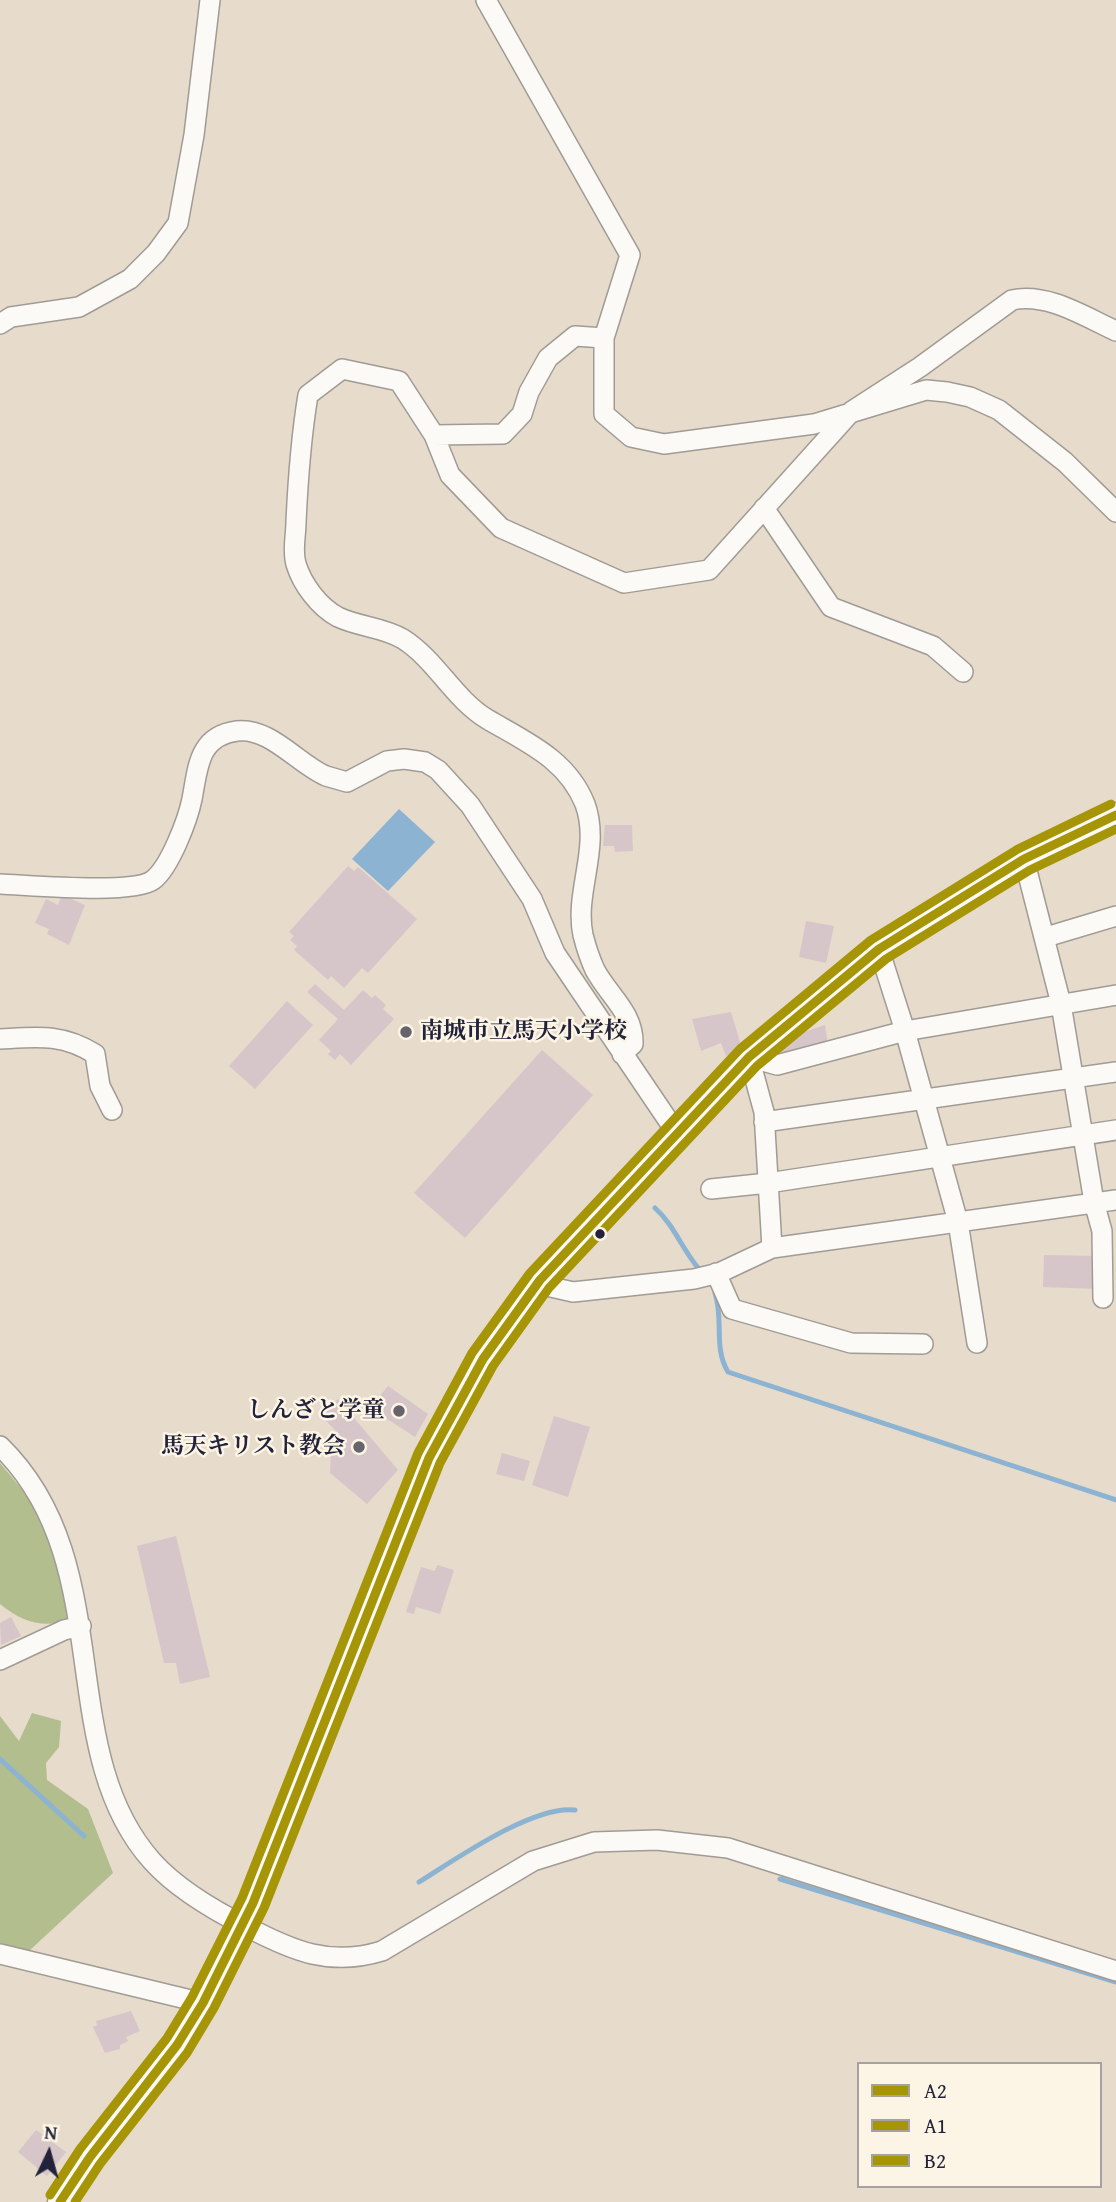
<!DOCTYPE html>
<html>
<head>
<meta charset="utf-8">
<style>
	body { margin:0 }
	#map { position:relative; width:1116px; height:2202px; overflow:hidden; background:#e7dbcb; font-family:"Gentium Book Plus",serif }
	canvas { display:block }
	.legend { position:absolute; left:857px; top:2062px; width:245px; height:126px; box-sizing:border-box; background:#fcf5e5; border:2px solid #a5a1a1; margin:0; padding:9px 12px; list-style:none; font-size:21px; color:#22223b }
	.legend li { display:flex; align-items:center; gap:14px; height:35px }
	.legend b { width:35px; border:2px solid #a5a1a1 }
	.north { position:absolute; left:14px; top:2118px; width:70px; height:70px; -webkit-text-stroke:5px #fcf5e5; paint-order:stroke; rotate:5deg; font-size:19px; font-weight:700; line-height:28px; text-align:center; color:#22223b }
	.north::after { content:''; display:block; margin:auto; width:24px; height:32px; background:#22223b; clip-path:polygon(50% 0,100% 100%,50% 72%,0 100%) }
</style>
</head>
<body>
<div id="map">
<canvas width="1116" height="2202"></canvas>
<ul class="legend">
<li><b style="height:9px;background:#a69506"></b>A2</li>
<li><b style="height:9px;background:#a69506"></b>A1</li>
<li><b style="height:9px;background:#a69506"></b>B2</li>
</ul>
<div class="north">N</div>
</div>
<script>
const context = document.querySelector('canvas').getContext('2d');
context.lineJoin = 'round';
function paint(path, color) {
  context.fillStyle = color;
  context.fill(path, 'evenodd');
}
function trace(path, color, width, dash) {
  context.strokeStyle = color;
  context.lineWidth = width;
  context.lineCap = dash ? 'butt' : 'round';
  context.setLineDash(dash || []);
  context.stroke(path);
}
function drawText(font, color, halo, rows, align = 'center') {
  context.font = font + ' "Gentium Book Plus","Noto Serif JP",serif';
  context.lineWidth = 5;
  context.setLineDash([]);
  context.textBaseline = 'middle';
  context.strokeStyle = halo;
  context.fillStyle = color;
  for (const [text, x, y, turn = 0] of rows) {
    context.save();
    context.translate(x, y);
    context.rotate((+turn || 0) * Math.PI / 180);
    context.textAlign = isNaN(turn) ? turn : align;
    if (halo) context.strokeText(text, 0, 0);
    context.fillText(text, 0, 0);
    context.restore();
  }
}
paint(new Path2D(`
	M 0,1463 L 29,1498 L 47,1532 L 73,1619 C 45,1629 23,1623 0,1604 Z
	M 32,1713 L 61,1721 L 59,1747 L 46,1763 L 47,1780 L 88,1809 L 113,1873 L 29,1951 L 0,1943 L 0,1716 L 19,1741 Z`), '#b2be8d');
paint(new Path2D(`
	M 399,809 L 435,842 L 388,891 L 352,859 Z`), '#8db3d3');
trace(new Path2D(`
	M 655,1208 C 674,1225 682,1249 699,1269
	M 715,1293 C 724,1320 713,1347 728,1372 L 1116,1500
	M 0,1759 L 84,1836
	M 780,1879 L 1116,1982
	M 419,1882 C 456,1859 533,1805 575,1810`), '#8db3d3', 5);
paint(new Path2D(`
	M 605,825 L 632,825 L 633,851 L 615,852 L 614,846 L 603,846 Z
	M 348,866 L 354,871 L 358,867 L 417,919 L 368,973 L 362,968 L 344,988 L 331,976 L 328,980 L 294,950 L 297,946 L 290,940 L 294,936 L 289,932 Z
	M 62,895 L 85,905 L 69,945 L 47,934 L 49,929 L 35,923 L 46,899 L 58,905 Z
	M 806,921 L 834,926 L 826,963 L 799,957 Z
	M 315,984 L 344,1010 L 363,990 L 372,998 L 375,995 L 386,1005 L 383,1009 L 394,1019 L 351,1065 L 340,1054 L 335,1060 L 328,1054 L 331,1051 L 319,1040 L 338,1019 L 307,992 Z
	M 287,1001 L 313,1025 L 255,1089 L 229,1066 Z
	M 731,1012 L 743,1052 L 726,1056 L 721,1043 L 701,1051 L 692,1019 Z
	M 825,1025 L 828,1044 L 780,1055 L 782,1046 L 798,1034 Z
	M 542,1050 L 593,1095 L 465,1238 L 414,1193 Z
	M 1044,1255 L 1096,1256 L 1098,1289 L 1043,1287 Z
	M 388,1386 L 428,1414 L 415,1437 L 370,1408 Z
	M 338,1399 L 398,1470 L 367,1504 L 330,1473 L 331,1452 L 347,1442 L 320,1415 Z
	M 554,1416 L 590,1427 L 568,1497 L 532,1485 Z
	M 502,1453 L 530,1461 L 524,1481 L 496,1474 Z
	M 176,1536 L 210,1677 L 180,1684 L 176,1663 L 164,1663 L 137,1546 Z
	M 437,1565 L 454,1570 L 440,1614 L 416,1607 L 414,1614 L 406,1612 L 421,1567 L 435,1571 Z
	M 11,1617 L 21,1636 L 1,1645 L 0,1623 Z
	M 131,2011 L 140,2031 L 126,2037 L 128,2041 L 120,2045 L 120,2049 L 105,2053 L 93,2027 L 97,2025 L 96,2021 Z
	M 36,2130 L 66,2152 L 47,2176 L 18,2152 Z`), '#d6c6c9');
const minor = new Path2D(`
	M 486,0 L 630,255 L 604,338 L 604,414 L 631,437 L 664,444 L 814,424 L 926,390 L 947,392 L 970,397 L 999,410 L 1065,462 L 1116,512
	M 0,324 L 11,317 L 79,307 L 130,279 L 156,253 L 178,223 L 194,135 L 210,0
	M 434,435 L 503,434 L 522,414 L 529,392 L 548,358 L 575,336 L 604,338
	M 764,508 L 831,607 L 933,646 L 963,672
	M 1024,859 L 1061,1004 L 1094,1202 L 1102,1231 L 1103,1298
	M 0,884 C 29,885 133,895 153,880 C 170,867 188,819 192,799 C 198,768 198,736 237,731 C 270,727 298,764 326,776 C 333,778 340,780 347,782 L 387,761 L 404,759 L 425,762 L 438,770 L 470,805 L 532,899 L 555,953 L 676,1132
	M 1046,937 L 1116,916
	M 879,949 L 905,1031 L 958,1222 L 977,1343
	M 0,1039 C 36,1037 62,1033 95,1054 L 100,1086 L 112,1110
	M 622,1054 L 633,1044 C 634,1013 609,996 595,970 C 590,959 586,947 583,935 C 574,892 601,848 585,804 C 567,759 526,742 487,719 C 454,699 436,660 403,639 C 383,627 359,627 338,617 C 319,607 302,584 296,564 C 292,550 296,536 296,522 C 298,479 301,437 308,395 L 342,369 L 399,381 L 434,435 L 450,475 L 501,528 L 624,583 L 709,570 L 852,411 L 920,367 L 1012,300 C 1047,292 1085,317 1116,331
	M 749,1057 L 777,1065 L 905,1031 L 1116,995
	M 749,1057 L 764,1112 L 772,1248
	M 764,1122 L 1116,1072
	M 711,1189 L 768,1183 L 1116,1130
	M 716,1273 L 732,1309 L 851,1343 L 923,1344
	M 540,1280 L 551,1287 L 573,1292 L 694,1279 L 719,1273 L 772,1248 L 1116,1200
	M 0,1446 C 120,1563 52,1749 152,1861 C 177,1889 213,1910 247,1927 C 293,1951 330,1967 382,1951 L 533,1861 L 594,1842 L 657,1840 L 728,1848 L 1116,1971
	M 0,1660 L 64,1630 L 81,1626
	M 0,1954 L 203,2003`);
const major = new Path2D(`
	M 60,2202 L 90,2157 L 177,2045 L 203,2003 L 253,1903 L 429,1458 L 483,1359 L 540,1280 L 749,1057 L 879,949 L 1024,859 L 1116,815`);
trace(minor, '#a19b95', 22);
trace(major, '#a19b95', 27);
trace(minor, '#fbfaf7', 19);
trace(major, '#fbfaf7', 24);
trace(new Path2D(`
	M 60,2202 L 90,2157 L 177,2045 L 203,2003 L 253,1903 L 429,1458 L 483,1359 L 540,1280 L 749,1057 L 879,949 L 1024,859 L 1116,815`), '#a69506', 9);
trace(new Path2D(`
	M 75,2202 L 100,2164 L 187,2053 L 214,2008 L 264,1908 L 440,1463 L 493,1366 L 549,1288 L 757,1066 L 886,959 L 1030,870 L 1116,829`), '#a69506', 9);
trace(new Path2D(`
	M 50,2195 L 80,2149 L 167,2038 L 192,1997 L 242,1898 L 418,1453 L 472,1353 L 530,1273 L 740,1049 L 871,940 L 1018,849 L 1111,804`), '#a69506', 9);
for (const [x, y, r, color] of [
	[406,1032,7,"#67636d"],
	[600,1234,6,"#22223b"],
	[399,1411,7,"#67636d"],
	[359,1447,7,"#67636d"]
]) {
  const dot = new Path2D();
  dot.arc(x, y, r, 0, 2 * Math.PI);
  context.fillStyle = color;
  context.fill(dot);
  trace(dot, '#fcf5e5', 2.5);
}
drawText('bold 23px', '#22223b', '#fcf5e5', [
	["南城市立馬天小学校",420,1032,"left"],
	["しんざと学童",385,1411],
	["馬天キリスト教会",345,1447]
], 'right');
</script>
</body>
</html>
